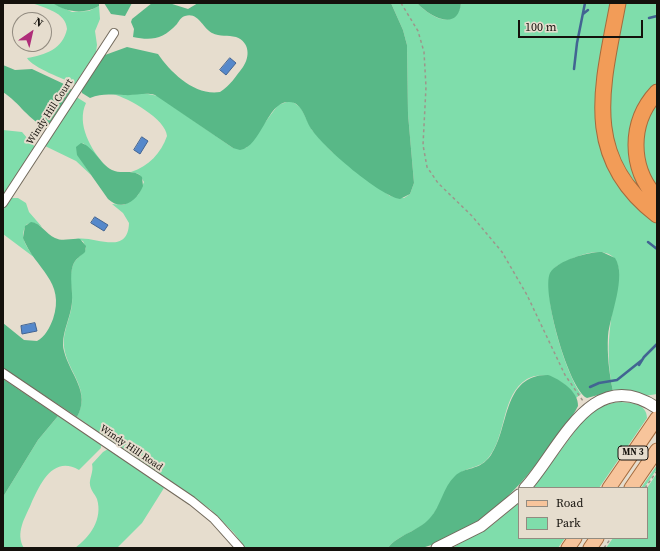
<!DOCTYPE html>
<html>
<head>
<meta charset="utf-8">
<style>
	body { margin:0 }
	#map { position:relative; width:660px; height:551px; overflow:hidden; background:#e6ddce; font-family:"Source Serif 4",serif }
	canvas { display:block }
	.frame { position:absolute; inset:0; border:4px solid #14110c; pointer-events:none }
	.legend { position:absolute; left:518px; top:487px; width:130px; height:52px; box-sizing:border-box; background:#e6ddce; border:1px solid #928b80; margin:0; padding:5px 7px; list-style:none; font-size:12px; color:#14110c }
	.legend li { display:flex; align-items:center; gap:8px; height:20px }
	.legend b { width:20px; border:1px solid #928b80 }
	.north { position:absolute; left:12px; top:12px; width:40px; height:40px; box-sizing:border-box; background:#e6ddce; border:1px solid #928b80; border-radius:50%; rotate:34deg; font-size:11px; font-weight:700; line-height:16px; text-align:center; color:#14110c }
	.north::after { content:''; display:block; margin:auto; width:14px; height:18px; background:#af2d79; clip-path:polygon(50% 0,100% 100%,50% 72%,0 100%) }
	.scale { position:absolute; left:518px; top:20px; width:125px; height:18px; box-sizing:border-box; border:2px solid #14110c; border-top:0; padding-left:5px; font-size:12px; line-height:14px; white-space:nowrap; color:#14110c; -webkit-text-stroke:3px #e6ddce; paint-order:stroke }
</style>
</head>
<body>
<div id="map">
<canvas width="660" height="551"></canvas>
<div class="frame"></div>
<ul class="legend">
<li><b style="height:5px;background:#f7c49b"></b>Road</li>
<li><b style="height:11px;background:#7fddab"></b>Park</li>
</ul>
<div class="north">N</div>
<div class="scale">100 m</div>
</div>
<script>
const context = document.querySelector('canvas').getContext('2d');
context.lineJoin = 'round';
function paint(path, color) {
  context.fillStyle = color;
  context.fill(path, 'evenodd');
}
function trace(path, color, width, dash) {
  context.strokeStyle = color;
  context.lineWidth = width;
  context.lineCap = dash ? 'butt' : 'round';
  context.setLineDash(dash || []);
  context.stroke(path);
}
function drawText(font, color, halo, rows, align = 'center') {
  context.font = font + ' "Source Serif 4",serif';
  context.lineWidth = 4;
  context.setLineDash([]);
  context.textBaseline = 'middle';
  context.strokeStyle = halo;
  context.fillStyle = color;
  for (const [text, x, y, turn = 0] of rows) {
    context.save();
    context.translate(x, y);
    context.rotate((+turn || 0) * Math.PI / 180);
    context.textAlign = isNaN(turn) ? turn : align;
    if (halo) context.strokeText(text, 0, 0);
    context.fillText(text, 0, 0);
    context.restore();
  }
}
paint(new Path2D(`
	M 32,3 L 52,3 L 72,12 L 89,11 L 99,6 L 100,19 L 95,31 L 97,45 L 96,52 L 75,84 C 64,79 33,68 27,58 C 45,55 63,49 67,29 C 66,12 44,8 32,3 Z
	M 391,3 L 417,3 C 430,17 456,32 461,3 L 613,3 L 597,99 L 635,203 L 657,224 L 657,394 C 643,398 627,390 613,391 C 604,348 611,317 619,275 C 619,243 588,251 569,260 C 563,263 554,266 552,272 C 541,295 566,374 581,394 L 576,398 C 567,382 545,369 527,379 C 501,395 507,434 489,457 C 481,468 471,466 460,473 C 451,478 439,509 430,519 C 419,531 397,535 388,548 L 245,548 L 234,533 L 210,509 L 77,417 C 92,389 67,372 64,347 C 62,333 70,319 72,305 C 73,292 68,277 73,265 C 76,257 84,255 86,248 L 83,241 L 76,239 C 94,235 128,257 129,223 L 123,213 L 112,204 L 124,205 L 138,195 L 144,182 L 139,174 L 131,172 C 149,166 161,153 167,136 C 166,119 128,98 113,94 L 125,95 L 143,93 L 158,96 L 233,148 L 246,148 L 278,105 L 287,102 L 293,102 L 301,108 L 312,130 L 331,151 L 390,196 L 404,198 L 410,194 L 414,183 L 408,114 L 407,45 L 403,30 Z
	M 623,3 L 657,3 L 657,85 L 639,109 L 647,200 L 615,153 L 606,110 Z
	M 76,98 L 78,98 L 86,103 C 76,124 91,150 105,165 L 83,143 L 77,153 L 91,175 L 76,161 L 45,146 Z
	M 657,100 L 657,190 L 645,168 L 642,131 Z
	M 3,130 L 22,132 L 35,147 L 3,196 Z
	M 11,198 L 18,198 L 26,203 L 29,212 L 42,227 L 35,223 L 27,224 C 18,236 27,248 35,258 L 3,234 L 3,210 Z
	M 621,402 C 632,403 647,404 647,418 L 599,488 L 533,488 L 584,419 C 594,409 606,403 621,402 Z
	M 58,416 L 101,445 L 101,448 L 79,470 C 53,455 40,484 31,504 C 25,518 15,533 24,548 L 3,548 L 3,497 L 38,440 Z
	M 108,449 L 164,488 L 142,523 L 117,548 L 75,548 C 90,537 103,519 97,499 C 95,494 91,491 90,485 C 89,478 94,472 92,464 L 103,452 Z
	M 657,465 L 657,469 L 644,488 L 641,488 Z
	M 657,473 L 657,548 L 606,548 L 613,538 L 647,538 L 647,488 Z
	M 519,503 L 519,538 L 565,538 L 558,548 L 452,548 L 491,526 Z`), '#7fddab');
paint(new Path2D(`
	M 52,3 L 99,3 L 99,6 C 83,15 67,12 52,3 Z
	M 104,3 L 132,3 L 125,16 L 111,14 Z
	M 152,3 L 169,3 L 188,9 L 198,3 L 391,3 L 403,30 L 407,45 L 408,114 L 414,183 L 410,194 L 400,199 C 380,196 324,148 312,130 C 305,121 303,101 288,102 C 267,102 261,147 240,150 L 233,148 L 155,95 C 144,92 135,96 124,95 C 111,95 102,93 90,98 L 82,93 L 81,89 L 105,55 L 127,47 L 158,54 C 171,73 195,96 220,92 C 230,86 236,76 243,67 C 250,57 250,42 236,37 C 228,35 220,37 212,33 C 202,28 199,12 185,16 C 181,17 179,21 177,24 C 163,39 152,41 133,37 L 134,29 L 131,22 L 132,19 Z
	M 417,3 L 461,3 C 458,33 429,16 417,3 Z
	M 3,65 L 15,70 L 32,69 L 64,84 L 72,90 L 47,128 C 28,120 20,103 3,92 Z
	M 81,143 C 93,146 100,164 112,170 C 122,175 133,168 142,177 L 143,186 C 137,201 122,212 108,199 L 77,155 L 76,147 Z
	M 31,222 C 41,223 46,234 55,238 C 63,242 71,238 80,239 L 86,246 L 85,252 C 81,256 76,258 73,265 C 69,276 73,290 72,302 C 71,318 60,335 64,351 C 70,375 91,392 77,417 L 3,368 L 3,323 L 24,340 L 37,341 C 45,337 50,327 53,319 C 66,281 35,269 23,238 L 25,226 Z
	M 602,252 L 615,258 C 627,276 610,315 608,336 C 607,354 609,373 613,391 L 587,398 C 569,390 541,291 550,273 C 558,260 588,252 602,252 Z
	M 548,375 C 560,379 579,392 578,406 C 572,419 560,431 552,443 C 519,490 478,533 422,548 C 412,550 398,548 388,548 C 397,535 419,531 430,518 C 441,506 443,487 455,476 C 465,466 479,472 491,455 C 510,427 502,375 548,375 Z
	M 3,379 L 58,416 L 38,440 L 3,497 Z`), '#58b887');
const water = new Path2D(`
	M 230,58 L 236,63 L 226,75 L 220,70 Z
	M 142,137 L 148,141 L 140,154 L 134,150 Z
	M 95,217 L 108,225 L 104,231 L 91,223 Z
	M 35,323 L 37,331 L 22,334 L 21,326 Z`);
paint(water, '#5588cb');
trace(water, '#426492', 1);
trace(new Path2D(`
	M 583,14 L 588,10
	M 649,18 L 657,16
	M 574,69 L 577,43 L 585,3
	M 648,242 L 657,249
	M 639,365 L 644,357 L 657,344
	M 590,387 L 599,383 L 617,380 L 642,360`), '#426492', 2.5);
const minor = new Path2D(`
	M 3,203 L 114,33
	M 3,373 L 192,501 L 214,519 L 240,548`);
const tertiary = new Path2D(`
	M 525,488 C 560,450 591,363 657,408
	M 437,548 L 481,526 L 519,495`);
const primary = new Path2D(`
	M 609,488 L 657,418
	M 631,488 L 657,450
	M 568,548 L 575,538
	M 590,548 L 597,538`);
const motorway = new Path2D(`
	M 618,3 C 603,84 580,156 657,215
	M 657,92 C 629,122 629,168 657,198`);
trace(minor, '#726a5c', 10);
trace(tertiary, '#726a5c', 13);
trace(primary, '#a46b3d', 15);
trace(motorway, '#a46b3d', 17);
trace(new Path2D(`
	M 401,3 L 418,31 L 424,52 L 426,87 L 423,145 L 427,167 L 438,183 L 472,216 L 502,252 L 527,295 L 565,375 L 583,401
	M 645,488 L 657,471
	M 604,548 L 611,538`), '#9d968b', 1.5, [3, 3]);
trace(minor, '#fff', 8);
trace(tertiary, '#fff', 11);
trace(primary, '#f7c49b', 13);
trace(motorway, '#f29c58', 15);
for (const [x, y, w] of [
	[633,453,30]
]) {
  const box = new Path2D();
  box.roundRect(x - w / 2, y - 7, w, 14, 3);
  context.fillStyle = '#e6ddce';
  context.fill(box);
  trace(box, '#14110c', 1);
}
drawText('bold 9px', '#14110c', null, [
	["MN 3",633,453]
]);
drawText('10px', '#14110c', '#e6ddce', [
	["Windy Hill Court",50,112,-57],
	["Windy Hill Road",131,448,34]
]);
</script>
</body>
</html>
